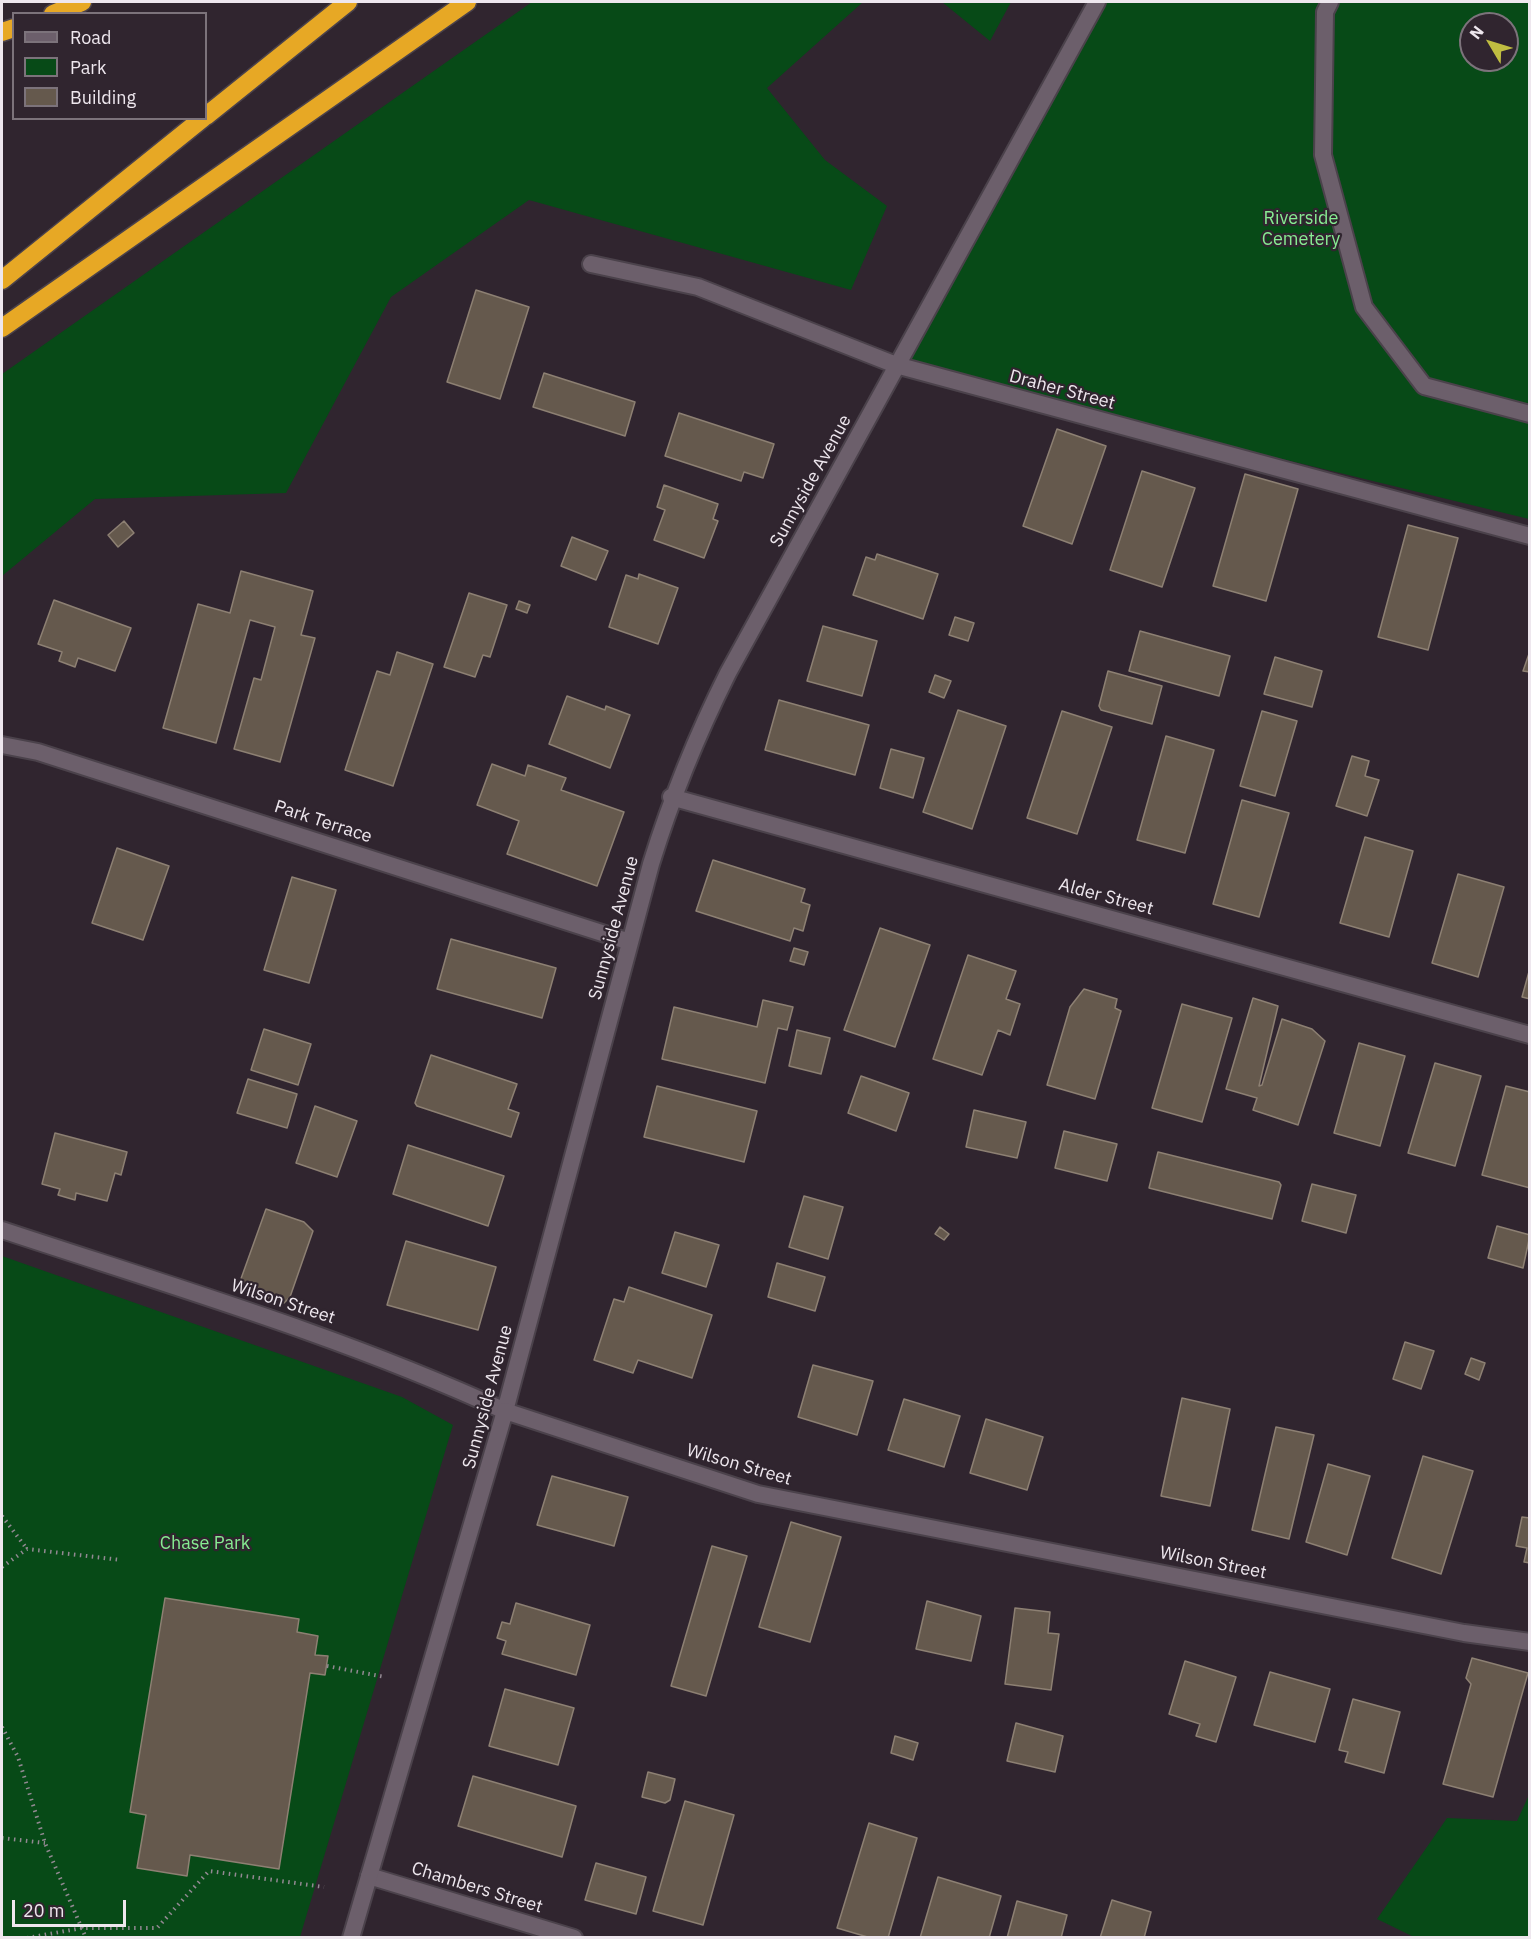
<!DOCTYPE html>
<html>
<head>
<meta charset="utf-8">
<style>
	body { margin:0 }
	#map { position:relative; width:1531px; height:1939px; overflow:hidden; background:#30252f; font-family:"IBM Plex Sans",sans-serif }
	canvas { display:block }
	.frame { position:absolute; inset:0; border:3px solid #eee7ee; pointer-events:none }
	.legend { position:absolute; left:12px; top:12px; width:195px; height:108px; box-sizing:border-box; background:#30252f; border:2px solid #7c737b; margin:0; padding:8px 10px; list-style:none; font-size:18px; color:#eee7ee }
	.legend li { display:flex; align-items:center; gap:12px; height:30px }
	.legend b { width:30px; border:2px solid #7c737b }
	.north { position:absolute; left:1459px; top:12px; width:60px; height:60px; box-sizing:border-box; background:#30252f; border:2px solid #7c737b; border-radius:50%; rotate:308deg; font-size:16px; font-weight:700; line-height:24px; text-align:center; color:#eee7ee }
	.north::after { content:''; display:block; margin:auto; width:21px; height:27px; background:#c0be41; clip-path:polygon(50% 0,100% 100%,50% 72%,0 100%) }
	.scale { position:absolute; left:12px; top:1900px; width:114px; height:27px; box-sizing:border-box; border:3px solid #eee7ee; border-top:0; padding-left:8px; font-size:18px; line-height:21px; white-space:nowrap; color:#eee7ee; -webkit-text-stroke:4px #30252f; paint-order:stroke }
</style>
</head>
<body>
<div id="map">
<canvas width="1531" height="1939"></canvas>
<div class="frame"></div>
<ul class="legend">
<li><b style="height:8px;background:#6c5f6b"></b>Road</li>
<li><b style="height:16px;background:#074a17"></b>Park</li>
<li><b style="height:16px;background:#65594d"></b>Building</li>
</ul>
<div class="north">N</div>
<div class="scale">20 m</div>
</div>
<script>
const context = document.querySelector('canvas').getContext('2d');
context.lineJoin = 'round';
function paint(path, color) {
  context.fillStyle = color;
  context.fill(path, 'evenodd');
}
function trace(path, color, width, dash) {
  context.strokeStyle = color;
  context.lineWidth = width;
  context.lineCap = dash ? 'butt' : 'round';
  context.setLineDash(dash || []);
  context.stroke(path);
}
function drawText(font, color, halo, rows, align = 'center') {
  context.font = font + ' "IBM Plex Sans",sans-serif';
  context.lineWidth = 4.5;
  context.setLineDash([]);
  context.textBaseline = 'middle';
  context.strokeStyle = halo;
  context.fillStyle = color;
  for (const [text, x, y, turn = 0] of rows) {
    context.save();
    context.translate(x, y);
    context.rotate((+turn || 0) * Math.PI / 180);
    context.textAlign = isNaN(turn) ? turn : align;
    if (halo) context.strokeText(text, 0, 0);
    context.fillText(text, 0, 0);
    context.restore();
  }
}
paint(new Path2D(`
	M 532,2 L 863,2 L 767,88 L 825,160 L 887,206 L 851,290 L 529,200 L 391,297 L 286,493 L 95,499 L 2,576 L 2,621 L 2,374 Z
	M 942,2 L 1011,2 L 990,41 Z
	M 1094,2 L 1529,2 L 1529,519 L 896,365 ZM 1471,24 L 1507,24 L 1507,60 L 1471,60 Z
	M 2,1256 L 402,1397 L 453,1425 L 300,1937 L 2,1937 Z
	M 1529,1795 L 1529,1937 L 1414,1937 L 1377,1919 L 1447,1818 L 1517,1821 Z`), '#074a17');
const building = new Path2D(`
	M 476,290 L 529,307 L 500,399 L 447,382 Z
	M 544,373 L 635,402 L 625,436 L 533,407 Z
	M 679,413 L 774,444 L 763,478 L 744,472 L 741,481 L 665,456 Z
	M 1057,429 L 1106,446 L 1072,544 L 1023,526 Z
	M 1142,471 L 1195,488 L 1162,587 L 1110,570 Z
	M 1245,474 L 1298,489 L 1266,601 L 1213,586 Z
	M 664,485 L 718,504 L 713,519 L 718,521 L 704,558 L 654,540 L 665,510 L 657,507 Z
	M 124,521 L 134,533 L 118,547 L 108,535 Z
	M 1408,525 L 1458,538 L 1428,650 L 1378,637 Z
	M 572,537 L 608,551 L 596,580 L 561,566 Z
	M 877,554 L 938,574 L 923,619 L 853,595 L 866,557 L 875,560 Z
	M 241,571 L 313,591 L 301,635 L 315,638 L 280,762 L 234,749 L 254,678 L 261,680 L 275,627 L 250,620 L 216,743 L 163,728 L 198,604 L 230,613 Z
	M 639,574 L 678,588 L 658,644 L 609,627 L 626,575 L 638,579 Z
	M 469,593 L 507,605 L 490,657 L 483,655 L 475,677 L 444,667 Z
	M 54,600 L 131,628 L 115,671 L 78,658 L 75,667 L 59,661 L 62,652 L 38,644 Z
	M 519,601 L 530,605 L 527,613 L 516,609 Z
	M 955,617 L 974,623 L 968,641 L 949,635 Z
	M 823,626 L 877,641 L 862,696 L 807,681 Z
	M 1140,631 L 1230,656 L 1219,696 L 1129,671 Z
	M 1530,651 L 1530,672 L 1523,671 Z
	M 397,652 L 433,664 L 393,786 L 345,770 L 377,671 L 390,675 Z
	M 1275,657 L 1322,671 L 1312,707 L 1264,694 Z
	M 1108,671 L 1162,686 L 1152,724 L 1101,710 L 1099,706 Z
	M 935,675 L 951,681 L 944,698 L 929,692 Z
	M 567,696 L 605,710 L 606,706 L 630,715 L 610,768 L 549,744 Z
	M 779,700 L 869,725 L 855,775 L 765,750 Z
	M 958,710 L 1006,726 L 972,829 L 923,812 Z
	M 1062,711 L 1112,727 L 1077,834 L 1027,818 Z
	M 1262,711 L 1297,721 L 1275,796 L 1240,786 Z
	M 1166,736 L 1214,750 L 1185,853 L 1137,840 Z
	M 891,749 L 924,758 L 913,798 L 880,788 Z
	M 1352,756 L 1369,761 L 1365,776 L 1379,780 L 1367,816 L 1336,806 Z
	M 492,764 L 525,776 L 528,765 L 566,778 L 561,790 L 624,812 L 597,886 L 507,854 L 519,821 L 477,805 Z
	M 1242,800 L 1289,813 L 1259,917 L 1213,904 Z
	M 1365,837 L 1413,851 L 1389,937 L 1340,923 Z
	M 117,848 L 169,866 L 143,940 L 92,923 Z
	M 713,860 L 805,889 L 801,902 L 810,905 L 803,931 L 794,928 L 790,941 L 696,911 Z
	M 1458,874 L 1504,887 L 1478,977 L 1432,963 Z
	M 292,877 L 336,890 L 309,983 L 264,970 Z
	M 880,928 L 930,945 L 895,1047 L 844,1030 Z
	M 451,939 L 556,968 L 542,1018 L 437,989 Z
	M 794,948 L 808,952 L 804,965 L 790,961 Z
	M 968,955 L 1016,971 L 1006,999 L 1020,1004 L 1010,1035 L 998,1030 L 982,1075 L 933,1059 Z
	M 1530,968 L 1530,999 L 1522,997 Z
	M 1084,989 L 1117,999 L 1115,1008 L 1121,1011 L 1095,1099 L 1047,1085 L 1070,1007 Z
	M 1253,998 L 1278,1006 L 1259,1086 L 1262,1085 L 1282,1019 L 1312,1029 L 1325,1041 L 1298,1125 L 1253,1110 L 1257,1098 L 1226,1089 Z
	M 763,1000 L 793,1007 L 787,1030 L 778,1028 L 765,1083 L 662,1059 L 674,1007 L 757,1027 Z
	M 1182,1004 L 1232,1018 L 1202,1122 L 1152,1108 Z
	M 264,1029 L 311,1044 L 298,1085 L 251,1070 Z
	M 797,1030 L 830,1038 L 821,1074 L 789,1066 Z
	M 1359,1043 L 1405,1056 L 1380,1146 L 1334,1133 Z
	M 431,1055 L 517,1084 L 508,1109 L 519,1113 L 511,1137 L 417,1106 L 415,1103 Z
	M 1435,1063 L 1481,1076 L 1455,1166 L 1408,1153 Z
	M 861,1076 L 909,1093 L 896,1131 L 848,1113 Z
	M 248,1079 L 297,1094 L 287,1128 L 237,1113 Z
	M 657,1086 L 757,1111 L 744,1162 L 644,1137 Z
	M 1506,1086 L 1530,1092 L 1530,1188 L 1482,1175 Z
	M 315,1106 L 357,1121 L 337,1177 L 296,1163 Z
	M 974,1110 L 1026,1122 L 1017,1158 L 966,1147 Z
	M 1064,1131 L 1117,1144 L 1107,1181 L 1055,1168 Z
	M 55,1133 L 127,1152 L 121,1175 L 115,1173 L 107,1201 L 76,1193 L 75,1200 L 58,1195 L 60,1189 L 42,1184 Z
	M 408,1145 L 504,1176 L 488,1226 L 393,1194 Z
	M 1158,1152 L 1279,1182 L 1281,1185 L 1272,1219 L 1149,1188 Z
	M 1312,1184 L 1356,1195 L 1346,1233 L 1302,1221 Z
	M 804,1196 L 843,1207 L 828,1259 L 789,1247 Z
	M 266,1209 L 304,1222 L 313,1231 L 290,1297 L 284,1303 L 238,1287 Z
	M 1497,1226 L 1530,1235 L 1523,1268 L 1488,1258 Z
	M 940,1227 L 949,1234 L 944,1240 L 935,1234 Z
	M 675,1232 L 719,1245 L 706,1287 L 662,1273 Z
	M 406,1241 L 496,1267 L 478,1330 L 387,1305 Z
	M 777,1263 L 825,1277 L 815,1311 L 768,1297 Z
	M 629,1287 L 712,1315 L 692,1378 L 638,1360 L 633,1373 L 594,1360 L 614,1299 L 624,1302 Z
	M 1405,1342 L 1434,1351 L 1421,1389 L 1393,1379 Z
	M 1471,1358 L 1485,1363 L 1479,1380 L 1465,1374 Z
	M 813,1365 L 873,1381 L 857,1435 L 798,1417 Z
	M 1182,1398 L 1230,1409 L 1210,1506 L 1161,1496 Z
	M 904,1399 L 960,1416 L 944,1467 L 888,1450 Z
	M 986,1419 L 1043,1437 L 1027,1490 L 970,1473 Z
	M 1276,1427 L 1314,1435 L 1289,1539 L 1252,1530 Z
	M 1423,1456 L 1473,1471 L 1441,1574 L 1392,1558 Z
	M 1328,1464 L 1370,1476 L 1347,1555 L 1306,1542 Z
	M 552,1476 L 628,1497 L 614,1546 L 537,1525 Z
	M 1522,1517 L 1530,1518 L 1530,1563 L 1524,1562 L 1527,1548 L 1516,1546 Z
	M 791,1522 L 841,1537 L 810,1642 L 759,1627 Z
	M 712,1546 L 747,1556 L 706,1696 L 671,1686 Z
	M 165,1598 L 299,1619 L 297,1632 L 318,1636 L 315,1655 L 328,1656 L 325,1675 L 310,1673 L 279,1869 L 190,1855 L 187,1876 L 137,1868 L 146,1815 L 130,1812 Z
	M 927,1601 L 981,1616 L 971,1661 L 916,1649 Z
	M 516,1603 L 590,1625 L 576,1675 L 502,1654 L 506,1641 L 497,1638 L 502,1622 L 510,1624 Z
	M 1015,1608 L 1050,1612 L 1048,1633 L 1059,1634 L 1051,1690 L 1005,1684 Z
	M 1472,1658 L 1528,1673 L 1493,1797 L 1443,1784 L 1471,1684 L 1466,1678 Z
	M 1185,1661 L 1236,1677 L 1216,1742 L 1196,1736 L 1200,1724 L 1169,1714 Z
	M 1270,1672 L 1330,1689 L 1315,1742 L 1254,1725 Z
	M 505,1689 L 574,1708 L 558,1765 L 489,1746 Z
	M 1353,1699 L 1400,1712 L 1384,1773 L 1345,1762 L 1348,1752 L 1339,1750 Z
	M 1016,1723 L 1063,1736 L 1055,1772 L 1007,1761 Z
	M 895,1736 L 918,1743 L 913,1760 L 891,1753 Z
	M 648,1772 L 675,1779 L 670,1800 L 665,1803 L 642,1797 Z
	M 473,1776 L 576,1806 L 562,1857 L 458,1826 Z
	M 685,1801 L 734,1815 L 703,1925 L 653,1911 Z
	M 869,1823 L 917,1838 L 888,1938 L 871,1938 L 837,1928 Z
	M 596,1863 L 646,1877 L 636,1914 L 585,1900 Z
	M 938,1877 L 1001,1896 L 989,1938 L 920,1938 Z
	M 1112,1900 L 1151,1912 L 1144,1938 L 1100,1938 Z
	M 1017,1901 L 1067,1915 L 1061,1938 L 1007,1938 Z`);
paint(building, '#65594d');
trace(building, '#8d8073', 1.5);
const service = new Path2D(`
	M 1330,2 L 1325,12 L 1323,155 L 1364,307 L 1424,386 L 1530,414`);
const minor = new Path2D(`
	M 591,264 L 698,287 L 896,365 L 1530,536
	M 2,745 L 38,752 L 630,942
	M 671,797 L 1530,1035
	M 2,1230 C 171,1286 342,1336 505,1411 L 651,864 C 672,796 696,737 728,673 L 1097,2
	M 369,1876 L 574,1938`);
const tertiary = new Path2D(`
	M 351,1938 L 505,1411 L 758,1494 L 1464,1633 L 1530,1642`);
const motorway = new Path2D(`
	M 53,14 L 82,2
	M 2,32 L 14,28
	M 206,116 L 348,2
	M 2,280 L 203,118
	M 2,328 L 467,2`);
trace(service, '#4b424b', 20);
trace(minor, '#4b424b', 20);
trace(tertiary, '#4b424b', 20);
trace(motorway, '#4b424b', 21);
trace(new Path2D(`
	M 2,1516 L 27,1549
	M 2,1567 L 27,1549 L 121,1560
	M 327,1666 L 385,1677
	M 2,1727 L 18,1757 L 45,1843 L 86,1938
	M 2,1838 L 45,1843
	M 27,1938 L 82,1928 L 157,1928 L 209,1871 L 324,1887`), '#928992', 4, [1.5, 4.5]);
trace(service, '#6c5f6b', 16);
trace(minor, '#6c5f6b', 16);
trace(tertiary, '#6c5f6b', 16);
trace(motorway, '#e7a825', 18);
drawText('18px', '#87ec92', '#30252f', [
	["Riverside",1301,219],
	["Cemetery",1301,240],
	["Chase Park",205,1544]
]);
drawText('18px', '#eee7ee', '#30252f', [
	["Draher Street",1062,390,15],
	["Sunnyside Avenue",811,481,-61],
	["Park Terrace",323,822,18],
	["Alder Street",1106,897,15],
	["Sunnyside Avenue",614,928,-75],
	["Wilson Street",283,1302,18],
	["Sunnyside Avenue",488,1397,-75],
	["Wilson Street",739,1465,16],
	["Wilson Street",1213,1563,11],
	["Chambers Street",477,1888,17]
]);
</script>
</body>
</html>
